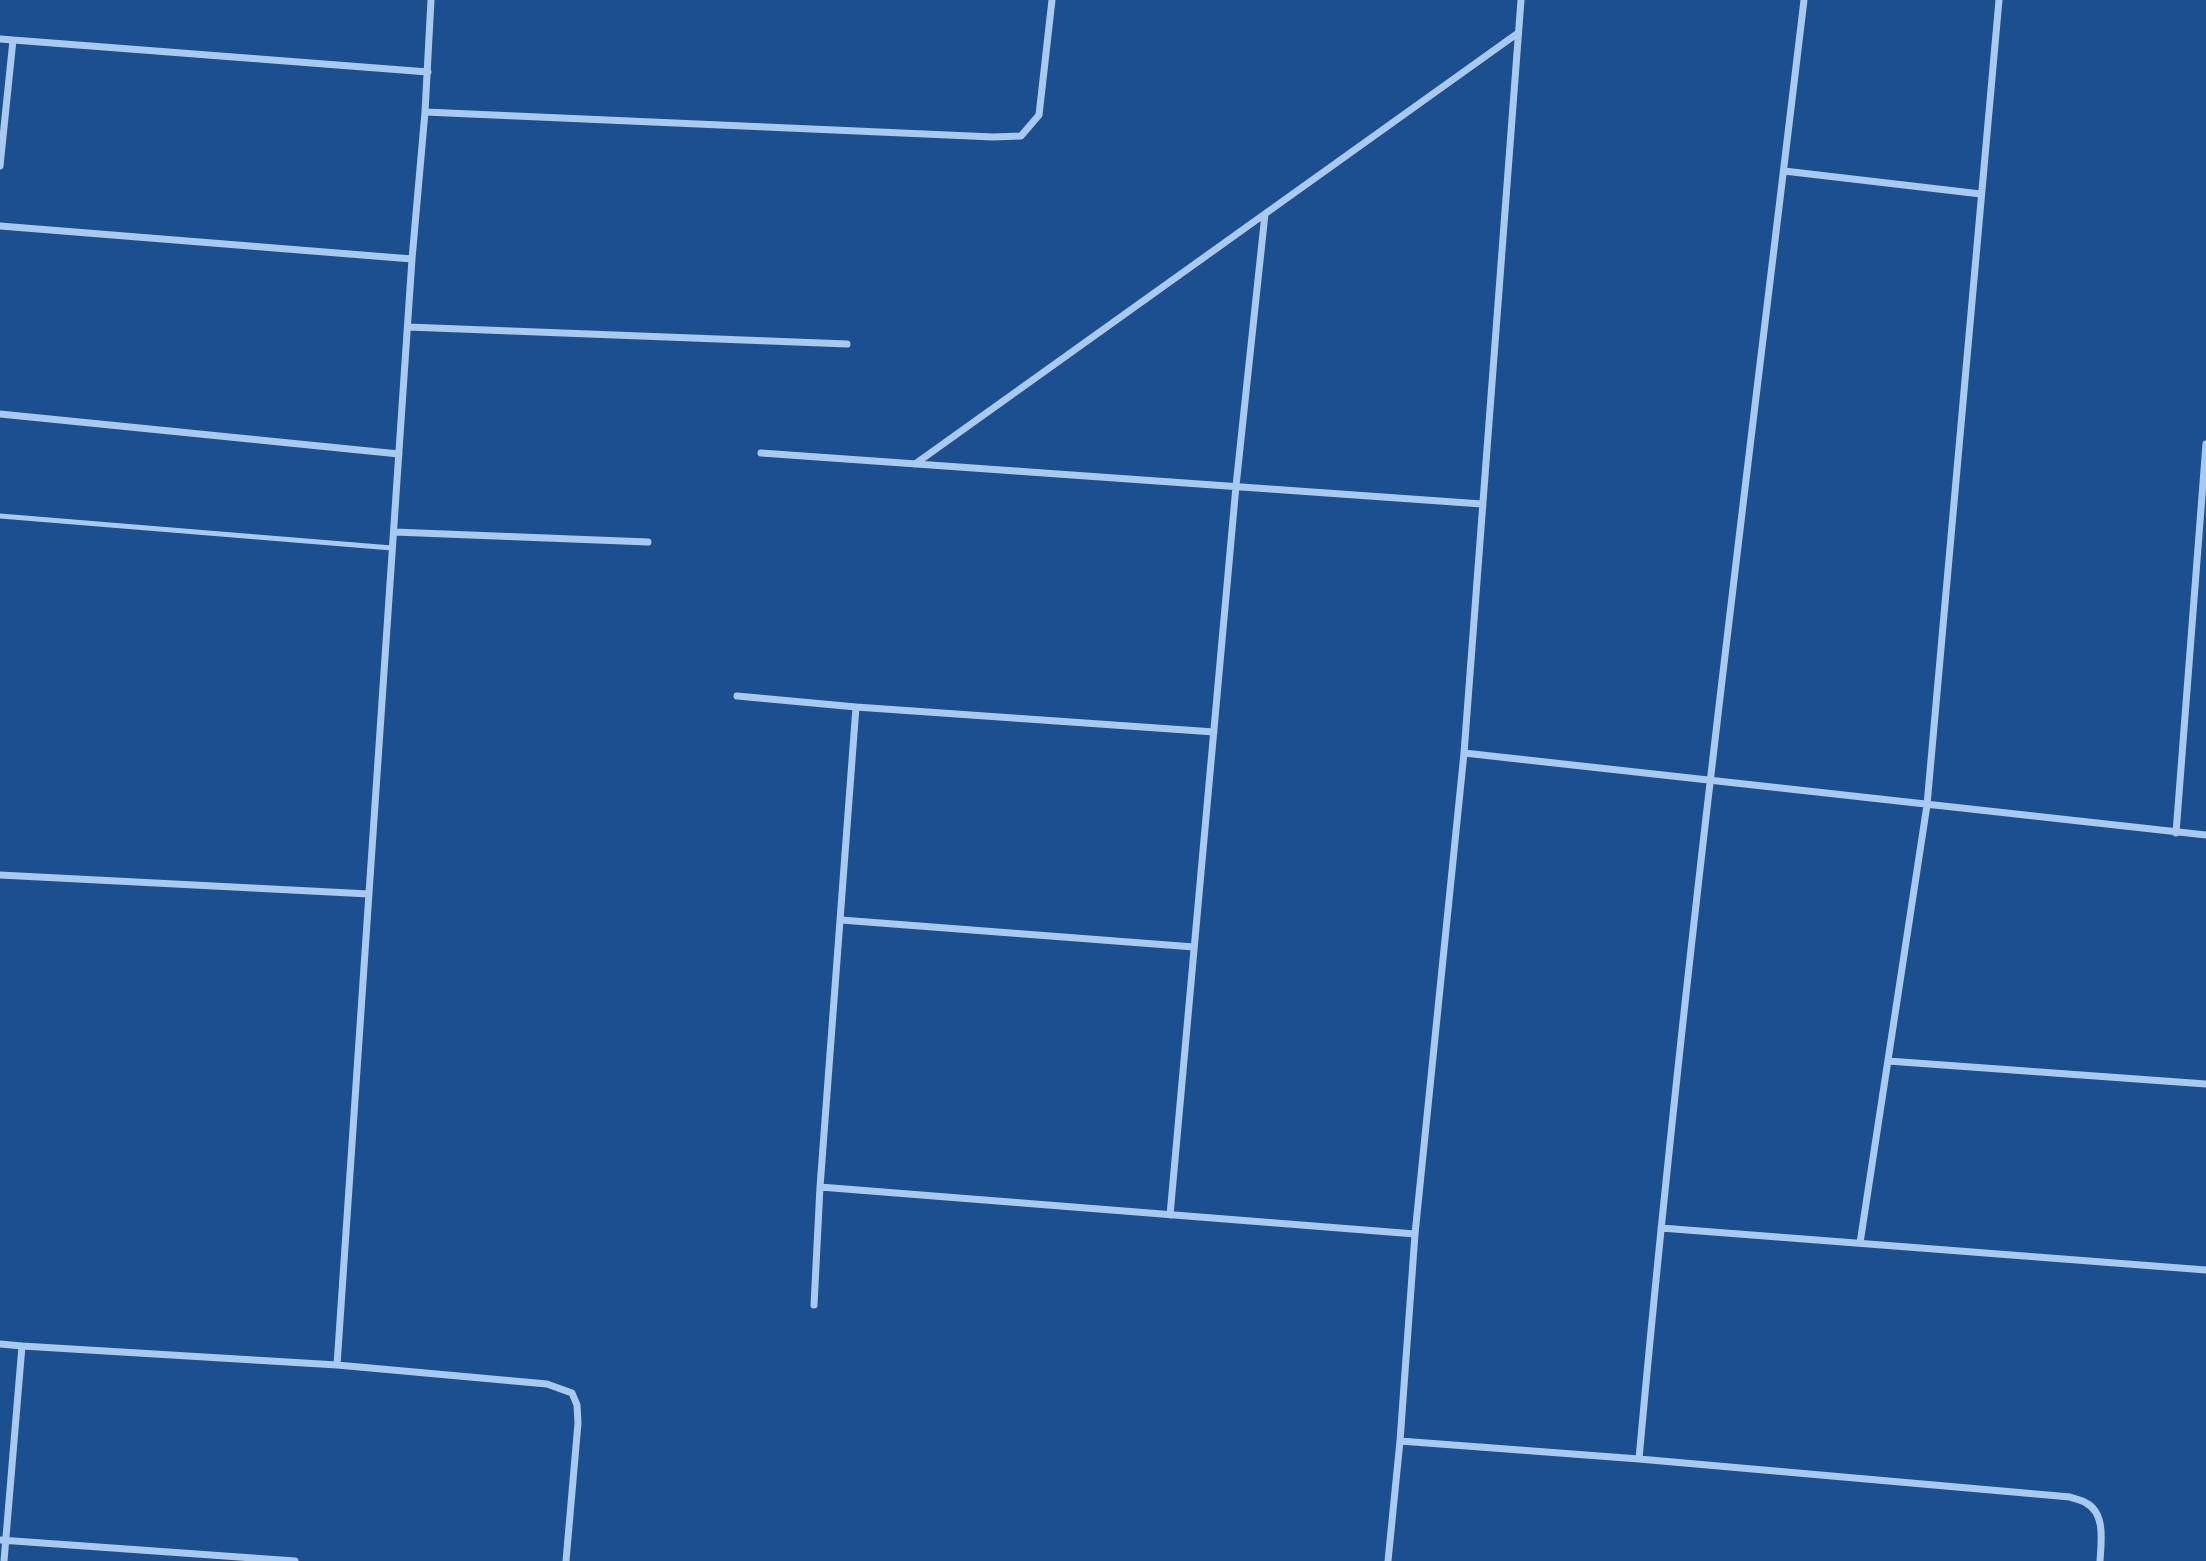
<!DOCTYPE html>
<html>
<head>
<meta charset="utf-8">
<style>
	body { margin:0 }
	canvas { display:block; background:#1b4f8f }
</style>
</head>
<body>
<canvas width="2206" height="1561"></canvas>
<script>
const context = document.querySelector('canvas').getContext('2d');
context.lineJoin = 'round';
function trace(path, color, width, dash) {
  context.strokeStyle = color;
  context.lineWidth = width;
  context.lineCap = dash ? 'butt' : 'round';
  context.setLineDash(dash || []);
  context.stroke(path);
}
trace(new Path2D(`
	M 0,516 L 392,548`), '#a9c9ee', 5);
trace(new Path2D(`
	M 0,39 L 428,72
	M 425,112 L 993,137 L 1021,136 L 1039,115 L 1052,0
	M 0,166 L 13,40
	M 1784,171 L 1981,194
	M 0,226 L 412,259
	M 408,327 L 847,344
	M 0,414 L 399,454
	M 761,453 L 1482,504
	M 915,464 L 1518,33
	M 394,532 L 648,542
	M 737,696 L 856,707 L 820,1187 L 1415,1234
	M 856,707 L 1214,732
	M 1464,753 L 2206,835
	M 2176,833 L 2206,444
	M 0,875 L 369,894
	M 841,920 L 1194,947
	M 1888,1061 L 2206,1084
	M 1170,1215 L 1236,486 L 1265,214
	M 1661,1228 L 2206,1270
	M 1860,1243 L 1927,805 L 1999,0
	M 814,1305 L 820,1187
	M 0,1344 L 22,1346
	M 337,1365 L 412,259 L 425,112 L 431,0
	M 1400,1441 L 1639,1459 L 2070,1497 C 2075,1499 2082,1500 2086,1503 C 2106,1513 2101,1543 2100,1561
	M 1639,1459 C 1683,972 1746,486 1804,0
	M 0,1540 L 295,1561
	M 4,1561 L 22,1346 L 337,1365 L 547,1384 L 572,1393 L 577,1405 L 578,1423 L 566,1561
	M 1388,1561 L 1400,1441 L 1415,1234 L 1464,753 L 1521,0`), '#a9c9ee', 7);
</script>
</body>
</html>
